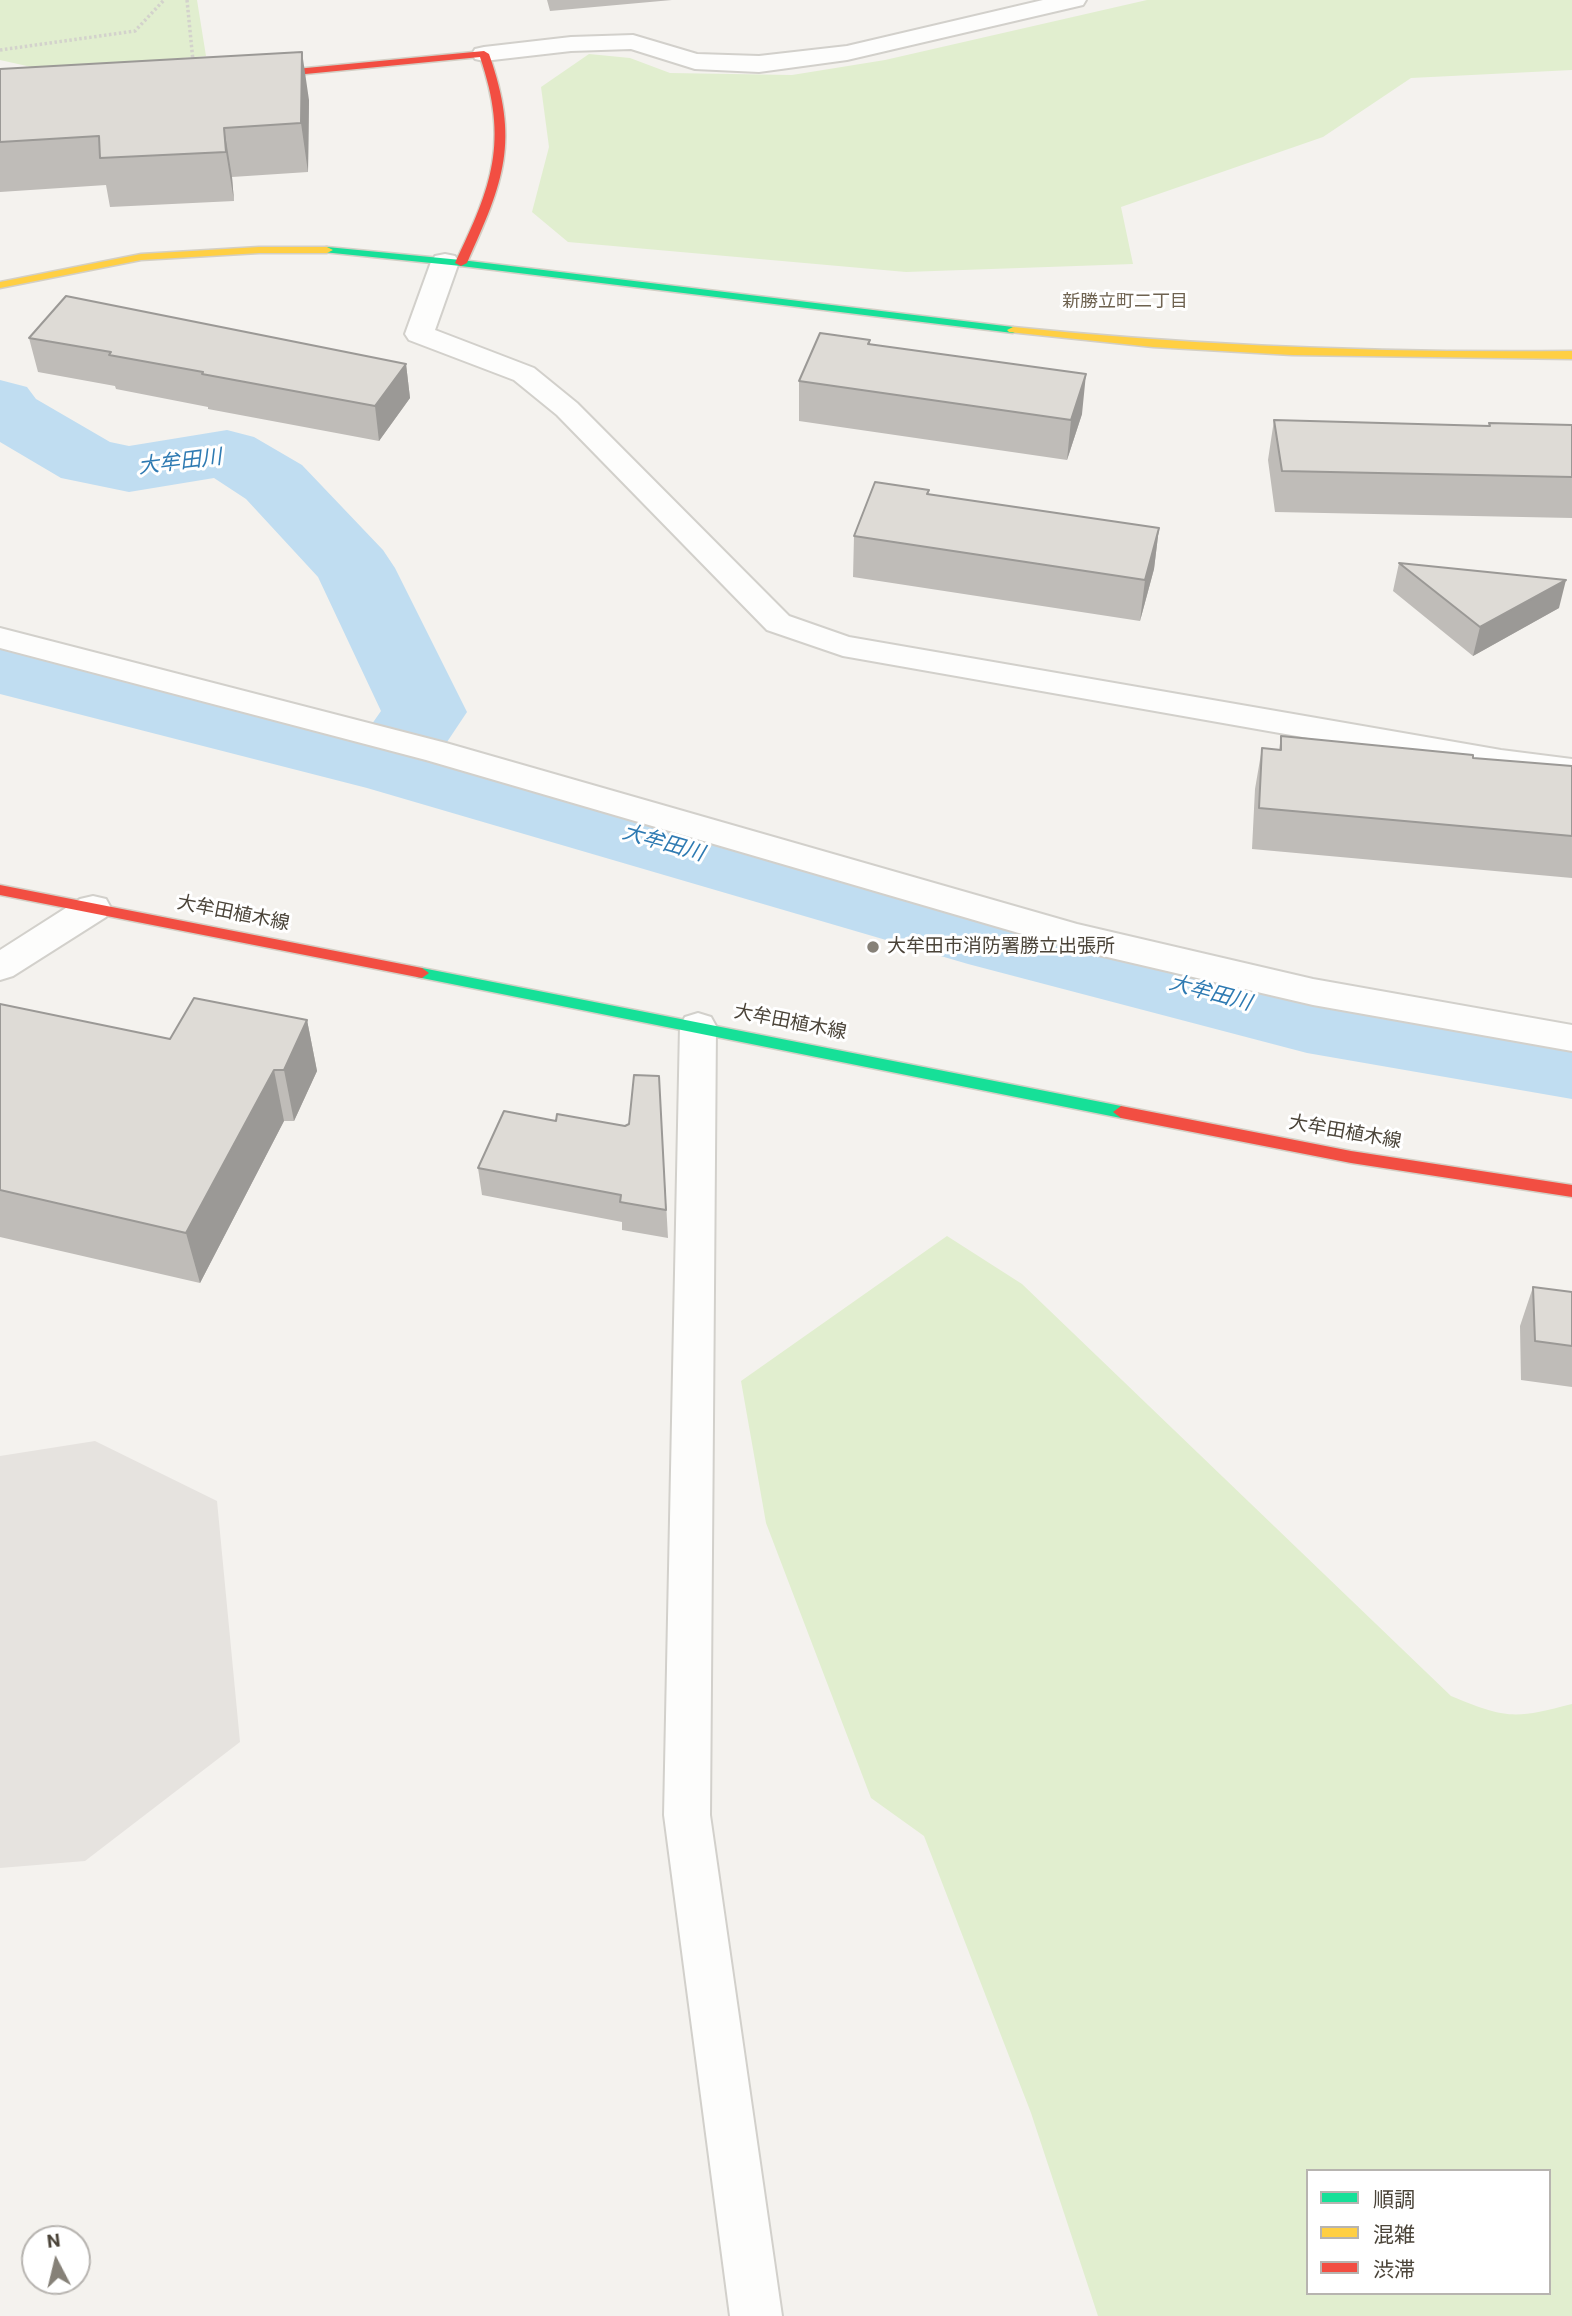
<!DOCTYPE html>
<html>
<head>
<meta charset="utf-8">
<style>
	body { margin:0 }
	#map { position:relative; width:1572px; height:2316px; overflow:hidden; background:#f4f2ee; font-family:Roboto,"Noto Sans JP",sans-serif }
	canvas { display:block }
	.legend { position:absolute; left:1306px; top:2169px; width:245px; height:126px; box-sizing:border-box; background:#fff; border:2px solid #b7b4b0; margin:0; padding:9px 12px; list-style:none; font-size:21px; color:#4b4439 }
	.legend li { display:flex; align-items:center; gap:14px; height:35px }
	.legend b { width:35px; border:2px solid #b7b4b0 }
	.north { position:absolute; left:21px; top:2225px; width:70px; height:70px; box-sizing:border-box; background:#fff; border:2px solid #b7b4b0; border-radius:50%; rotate:353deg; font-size:19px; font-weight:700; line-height:28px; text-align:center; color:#4b4439 }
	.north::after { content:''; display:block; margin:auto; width:24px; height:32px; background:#868178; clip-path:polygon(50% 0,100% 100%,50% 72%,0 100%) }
</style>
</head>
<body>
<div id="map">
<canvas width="1572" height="2316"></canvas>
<ul class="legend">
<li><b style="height:9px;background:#16e098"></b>順調</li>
<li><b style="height:9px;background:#ffcf43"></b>混雑</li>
<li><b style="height:9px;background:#f24e42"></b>渋滞</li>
</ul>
<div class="north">N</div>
</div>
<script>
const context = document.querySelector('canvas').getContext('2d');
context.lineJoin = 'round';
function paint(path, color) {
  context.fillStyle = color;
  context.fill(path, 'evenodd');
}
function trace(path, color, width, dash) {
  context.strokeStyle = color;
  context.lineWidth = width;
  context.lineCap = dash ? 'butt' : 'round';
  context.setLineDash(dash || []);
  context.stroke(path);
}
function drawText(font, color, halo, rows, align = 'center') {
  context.font = font + ' Roboto,"Noto Sans JP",sans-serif';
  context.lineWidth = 6;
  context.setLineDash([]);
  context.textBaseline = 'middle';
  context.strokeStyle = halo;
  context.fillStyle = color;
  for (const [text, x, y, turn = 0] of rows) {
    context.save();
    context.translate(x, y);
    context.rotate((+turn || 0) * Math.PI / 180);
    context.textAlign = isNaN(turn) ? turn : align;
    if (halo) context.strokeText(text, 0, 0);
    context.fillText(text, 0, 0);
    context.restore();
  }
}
paint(new Path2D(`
	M 0,0 L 197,0 L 206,56 L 63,68 L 36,68 L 0,60 Z
	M 1147,0 L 1572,0 L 1572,70 L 1411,78 L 1323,137 L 1121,207 L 1133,264 L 906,272 L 568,242 L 532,212 L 549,147 L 541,87 L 589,54 L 630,58 L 670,73 L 792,75 L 885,60 Z
	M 947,1236 L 1022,1284 L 1451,1696 C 1507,1719 1514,1719 1572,1704 L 1572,2316 L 1098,2316 L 1031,2113 L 924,1836 L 871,1798 L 766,1523 L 741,1381 ZM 1308,2171 L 1549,2171 L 1549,2293 L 1308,2293 Z`), '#e1eecf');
paint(new Path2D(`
	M 95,1441 L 217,1501 L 240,1742 L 85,1861 L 0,1868 L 0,1456 Z`), '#e6e3df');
paint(new Path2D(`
	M 0,380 L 27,387 L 36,399 L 110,442 L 129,446 L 227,430 L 254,437 L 302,465 L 383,550 L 395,568 L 467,712 L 441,751 L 968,900 L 1307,985 L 1572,1029 L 1572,1099 L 1307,1053 L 968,964 L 367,788 L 0,694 L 0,640 L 367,731 L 381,711 L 318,577 L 246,499 L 214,478 L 129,492 L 61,478 L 0,442 Z`), '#c0ddf1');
const street = new Path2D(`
	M 1043,0 L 1086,0 L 1083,5 L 847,60 L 759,72 L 695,69 L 631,49 L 571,51 L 484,61 L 475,59 L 472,54 L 475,49 L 484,47 L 571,37 L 633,35 L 697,54 L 759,56 L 847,46 Z
	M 445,254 L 455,256 L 459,262 L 435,330 L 534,368 L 577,403 L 789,616 L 849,637 L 1501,750 L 1572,759 L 1572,781 L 1501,772 L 843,656 L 767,630 L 557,415 L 514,380 L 409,340 L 405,334 L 431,262 L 435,256 Z
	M 0,628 L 446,743 L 1077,924 L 1313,979 L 1572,1025 L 1572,1051 L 1313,1005 L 1077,950 L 426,760 L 0,648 Z
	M 93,896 L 106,899 L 111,908 L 106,917 L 13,976 L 0,980 L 0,950 L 80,899 Z
	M 698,1013 L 711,1017 L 716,1026 L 710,1815 L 782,2316 L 730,2316 L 664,1815 L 680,1026 L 685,1017 Z`);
const fast = new Path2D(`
	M 327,247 L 461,260 L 1013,327 L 1019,330 L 1013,333 L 461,266 L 323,252 L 323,248 Z
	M 422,968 L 1121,1106 L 1129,1112 L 1121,1118 L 417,977 L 415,973 Z`);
const slow = new Path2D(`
	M 259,247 L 327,247 L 333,250 L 327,253 L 259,253 L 141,260 L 0,288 L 0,282 L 141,254 Z
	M 1013,327 C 1199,346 1385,353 1572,351 L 1572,359 L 1292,355 L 1153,347 L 1009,332 L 1007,330 Z`);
const jam = new Path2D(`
	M 484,51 L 489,54 C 520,142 504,181 467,263 L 461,266 L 455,263 C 492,186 509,142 480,57 L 254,79 L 249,76 L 254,73 Z
	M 0,885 L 422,968 L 429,973 L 422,978 L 0,895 Z
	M 1121,1106 L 1351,1151 L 1572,1185 L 1572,1197 L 1351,1163 L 1121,1118 L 1113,1112 Z`);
trace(street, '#d2d0cb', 4);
trace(fast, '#d3cfc5', 3);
trace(slow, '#d3cfc5', 3);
trace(jam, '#d3cfc5', 3);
trace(new Path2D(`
	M 187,0 L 193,61
	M 0,50 L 135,31 L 164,0`), '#d3d2cc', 3.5, [2.5, 2.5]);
paint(street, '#fdfdfc');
paint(fast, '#16e098');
paint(slow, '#ffcf43');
paint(jam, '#f24e42');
paint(new Path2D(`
	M 547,0 L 672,0 L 550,11 Z
	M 0,69 L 309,100 L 308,172 L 232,177 L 234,201 L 110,207 L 106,185 L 0,192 Z
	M 29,338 L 406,364 L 410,398 L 379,441 L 208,409 L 208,407 L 116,389 L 115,386 L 38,372 Z
	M 870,340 L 870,344 L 1082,414 L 1067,460 L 799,421 L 799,381 Z
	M 1274,420 L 1489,426 L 1489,423 L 1572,425 L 1572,518 L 1275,512 L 1268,460 Z
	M 928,494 L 1159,528 L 1154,569 L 1140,621 L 853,577 L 854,536 Z
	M 1399,563 L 1559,608 L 1473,656 L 1393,591 Z
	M 1281,736 L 1473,758 L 1572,766 L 1572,878 L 1252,849 L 1255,789 L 1262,748 L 1279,750 Z
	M 0,1004 L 170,1039 L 307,1020 L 317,1071 L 294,1121 L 284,1121 L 200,1283 L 0,1237 Z
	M 659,1076 L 668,1238 L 622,1230 L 622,1222 L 482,1195 L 478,1168 L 625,1126 L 629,1124 Z
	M 1533,1287 L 1572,1292 L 1572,1387 L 1521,1380 L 1520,1326 Z`), '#bfbcb8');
paint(new Path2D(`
	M 302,52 L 309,100 L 308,172 L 301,123 Z
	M 224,128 L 232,177 L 234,201 L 226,152 Z
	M 406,364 L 410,398 L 379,441 L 375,406 Z
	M 1086,374 L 1082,414 L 1067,460 L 1071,420 Z
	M 1159,528 L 1154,569 L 1140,621 L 1145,580 Z
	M 1566,580 L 1559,608 L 1473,656 L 1480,627 Z
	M 307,1020 L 317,1071 L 294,1121 L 284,1070 Z
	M 274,1070 L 284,1121 L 200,1283 L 186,1233 Z`), '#9b9996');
const building = new Path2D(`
	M 302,52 L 301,123 L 224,128 L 226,152 L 100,158 L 99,136 L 0,142 L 0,69 Z
	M 66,296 L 406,364 L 375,406 L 202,374 L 203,372 L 109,355 L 111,352 L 29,338 Z
	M 820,333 L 870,340 L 868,344 L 1086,374 L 1071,420 L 799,381 Z
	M 1274,420 L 1490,426 L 1489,423 L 1572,425 L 1572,477 L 1282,471 Z
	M 875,482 L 929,490 L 927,494 L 1159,528 L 1145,580 L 854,536 Z
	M 1399,563 L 1566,580 L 1480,627 Z
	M 1281,736 L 1473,755 L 1473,758 L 1572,766 L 1572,836 L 1259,808 L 1262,748 L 1281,750 Z
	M 194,998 L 307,1020 L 284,1070 L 274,1070 L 186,1233 L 0,1190 L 0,1004 L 170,1039 Z
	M 634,1075 L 659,1076 L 666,1210 L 620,1202 L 621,1195 L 478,1168 L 504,1111 L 556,1121 L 557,1114 L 625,1126 L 629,1124 Z
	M 1533,1287 L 1572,1292 L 1572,1346 L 1535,1341 Z`);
paint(building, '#dedbd6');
trace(building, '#9b9996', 2);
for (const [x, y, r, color] of [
	[873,947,7,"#868178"]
]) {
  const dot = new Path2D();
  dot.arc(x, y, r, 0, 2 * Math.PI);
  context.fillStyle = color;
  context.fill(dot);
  trace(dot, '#fff', 2.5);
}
drawText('18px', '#6e6250', '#fff', [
	["新勝立町二丁目",1125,302]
]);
drawText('19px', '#4b4439', '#fff', [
	["大牟田植木線",233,914,11],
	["大牟田植木線",790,1023,11],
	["大牟田植木線",1345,1133,10]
]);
drawText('19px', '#4b4439', '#fff', [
	["大牟田市消防署勝立出張所",887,947]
], 'left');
drawText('italic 21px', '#2e7ab2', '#fff', [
	["大牟田川",180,463,-7],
	["大牟田川",663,844,16],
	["大牟田川",1210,994,15]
]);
</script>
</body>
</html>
